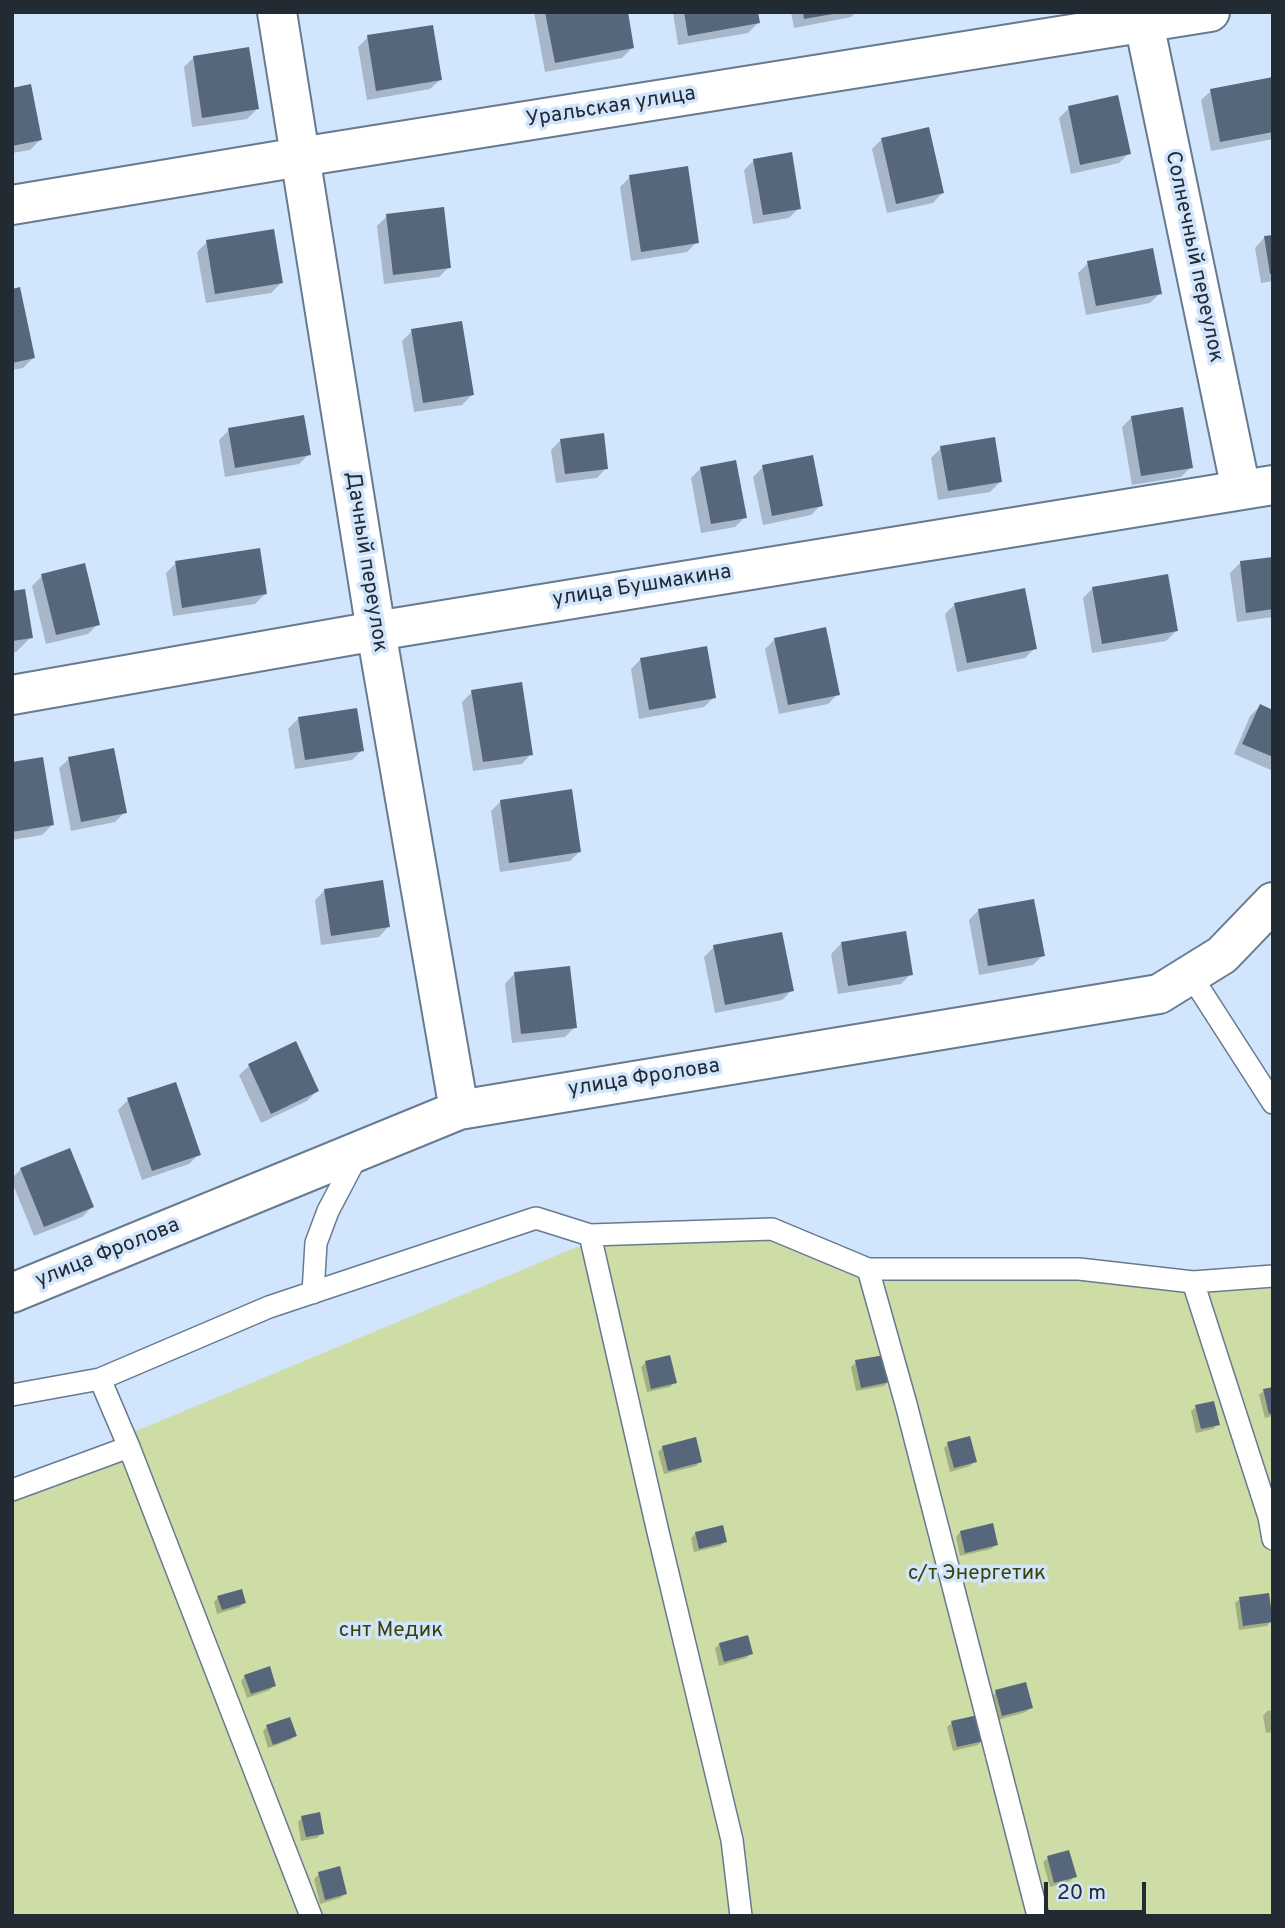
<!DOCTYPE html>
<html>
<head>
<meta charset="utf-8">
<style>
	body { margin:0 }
	#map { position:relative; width:1285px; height:1928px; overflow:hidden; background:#d1e5fc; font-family:Overpass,sans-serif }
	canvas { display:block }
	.frame { position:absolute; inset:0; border:14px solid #222a33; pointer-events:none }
	.scale { position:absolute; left:1044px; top:1882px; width:102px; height:32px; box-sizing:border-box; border:4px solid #222a33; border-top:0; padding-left:9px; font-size:21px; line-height:24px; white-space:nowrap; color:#222a33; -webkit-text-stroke:5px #d1e5fc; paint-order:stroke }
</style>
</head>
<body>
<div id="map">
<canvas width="1285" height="1928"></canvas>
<div class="frame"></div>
<div class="scale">20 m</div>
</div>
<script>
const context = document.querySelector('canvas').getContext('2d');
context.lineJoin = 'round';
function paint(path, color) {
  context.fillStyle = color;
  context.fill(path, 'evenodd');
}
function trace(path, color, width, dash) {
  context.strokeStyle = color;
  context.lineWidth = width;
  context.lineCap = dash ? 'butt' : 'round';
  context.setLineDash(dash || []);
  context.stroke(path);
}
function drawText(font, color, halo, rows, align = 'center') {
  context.font = font + ' Overpass,sans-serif';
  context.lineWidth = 7;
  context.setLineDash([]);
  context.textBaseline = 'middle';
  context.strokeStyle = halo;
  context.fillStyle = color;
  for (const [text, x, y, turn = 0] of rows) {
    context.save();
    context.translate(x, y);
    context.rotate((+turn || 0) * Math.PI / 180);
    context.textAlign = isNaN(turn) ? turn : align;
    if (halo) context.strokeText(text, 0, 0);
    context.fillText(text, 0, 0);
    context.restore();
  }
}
paint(new Path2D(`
	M 794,1227 L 885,1278 L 1226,1282 L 1273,1285 L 1273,1916 L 12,1916 L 12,1483 L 577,1247 Z`), '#cedca5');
paint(new Path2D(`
	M 534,12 L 626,12 L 632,48 L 622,58 L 545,72 Z
	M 673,12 L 756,12 L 758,23 L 748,33 L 678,45 Z
	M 791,12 L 856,12 L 851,17 L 794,28 Z
	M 368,37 L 440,80 L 430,89 L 367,100 L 358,47 Z
	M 193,58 L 257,109 L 247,119 L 192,127 L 184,67 Z
	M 1273,79 L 1273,139 L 1211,151 L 1201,100 L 1211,91 Z
	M 12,90 L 40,140 L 30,150 L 12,153 Z
	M 1069,108 L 1129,153 L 1119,163 L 1071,174 L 1059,118 Z
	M 882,139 L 942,193 L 933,203 L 887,213 L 872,149 Z
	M 754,160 L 799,208 L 789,218 L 753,224 L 744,170 Z
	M 630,177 L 697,242 L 687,252 L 631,261 L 620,187 Z
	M 387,216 L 449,267 L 439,277 L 384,284 L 377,226 Z
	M 1273,236 L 1273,281 L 1261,283 L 1255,248 L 1264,238 Z
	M 207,242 L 281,283 L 271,293 L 206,303 L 197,252 Z
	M 1088,263 L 1160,293 L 1150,303 L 1086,315 L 1078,273 Z
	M 12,291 L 33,358 L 23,368 L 12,370 Z
	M 412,331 L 472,395 L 462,405 L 414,412 L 402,341 Z
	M 1132,417 L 1191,467 L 1181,477 L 1132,485 L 1122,427 Z
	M 229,430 L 309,454 L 299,464 L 225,477 L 219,440 Z
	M 561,440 L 606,468 L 597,478 L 556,483 L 551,450 Z
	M 941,448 L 1000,482 L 990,492 L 938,500 L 931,458 Z
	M 763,467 L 821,505 L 811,515 L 763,525 L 753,477 Z
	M 701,468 L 745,517 L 735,527 L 701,533 L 691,478 Z
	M 1273,558 L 1273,617 L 1237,622 L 1230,573 L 1240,563 Z
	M 176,563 L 265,594 L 255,604 L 173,616 L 166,573 Z
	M 42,576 L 98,624 L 88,634 L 46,644 L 32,586 Z
	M 1093,588 L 1176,631 L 1166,641 L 1092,653 L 1083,598 Z
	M 12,593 L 31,637 L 16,652 L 12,653 Z
	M 955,604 L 1035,648 L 1025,658 L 957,672 L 945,614 Z
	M 775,639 L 838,694 L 828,704 L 779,714 L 765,649 Z
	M 641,659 L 714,697 L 704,707 L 639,719 L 631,669 Z
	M 472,692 L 531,754 L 522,764 L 473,771 L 462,702 Z
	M 1260,706 L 1273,712 L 1273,771 L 1234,754 L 1250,716 Z
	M 298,719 L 362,750 L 352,760 L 295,769 L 288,729 Z
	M 69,759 L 125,812 L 115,822 L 71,831 L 59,768 Z
	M 12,764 L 52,825 L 42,835 L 12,840 Z
	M 501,801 L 580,851 L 570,861 L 500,872 L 491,811 Z
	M 325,890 L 388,927 L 379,937 L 321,945 L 315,900 Z
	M 979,910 L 1043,955 L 1033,965 L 979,975 L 969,920 Z
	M 841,944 L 911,974 L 901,984 L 838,994 L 831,954 Z
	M 714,947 L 792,990 L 782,1000 L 715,1013 L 704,957 Z
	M 514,974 L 575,1027 L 565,1037 L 512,1043 L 505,984 Z
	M 249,1066 L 317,1091 L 307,1101 L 261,1123 L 239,1075 Z
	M 128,1100 L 199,1154 L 189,1164 L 142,1180 L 118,1110 Z
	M 21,1169 L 92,1207 L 82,1217 L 34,1236 L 12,1182 L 12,1178 Z
	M 646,1362 L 675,1382 L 670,1387 L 647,1392 L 641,1367 Z
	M 856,1362 L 888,1381 L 884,1386 L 856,1391 L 851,1367 Z
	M 1273,1388 L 1273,1416 L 1265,1418 L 1259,1395 L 1264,1391 Z
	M 1196,1407 L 1218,1424 L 1213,1429 L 1196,1433 L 1191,1411 Z
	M 948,1444 L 975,1461 L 970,1466 L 950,1472 L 944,1448 Z
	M 663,1447 L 701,1461 L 696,1466 L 664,1474 L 658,1452 Z
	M 960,1532 L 996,1545 L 991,1549 L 960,1556 L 956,1537 Z
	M 696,1533 L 725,1542 L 720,1546 L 694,1552 L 691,1538 Z
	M 218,1598 L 244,1602 L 240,1607 L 217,1614 L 214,1602 Z
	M 1240,1599 L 1271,1621 L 1267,1626 L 1239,1630 L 1235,1603 Z
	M 719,1644 L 751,1654 L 746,1658 L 719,1666 L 715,1649 Z
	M 245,1676 L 274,1685 L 270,1690 L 247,1698 L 241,1681 Z
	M 996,1692 L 1031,1708 L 1026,1712 L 998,1720 L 992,1696 Z
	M 1273,1710 L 1273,1732 L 1266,1733 L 1263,1716 L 1267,1711 Z
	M 952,1723 L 982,1741 L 978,1745 L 953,1751 L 947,1727 Z
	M 267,1727 L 295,1736 L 290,1740 L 268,1748 L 263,1731 Z
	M 302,1818 L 322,1833 L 317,1838 L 301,1841 L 298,1822 Z
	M 1048,1858 L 1075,1876 L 1070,1881 L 1050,1887 L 1043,1862 Z
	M 319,1874 L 345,1894 L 340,1898 L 320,1904 L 314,1879 Z`), '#0003');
paint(new Path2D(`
	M 545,12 L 628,12 L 634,48 L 555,63 Z
	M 684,12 L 758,12 L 760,23 L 688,36 Z
	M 803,12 L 833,12 L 833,14 L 804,19 Z
	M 433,25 L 442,80 L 376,91 L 367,35 Z
	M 249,47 L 259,109 L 202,118 L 193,56 Z
	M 1273,77 L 1273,132 L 1220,142 L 1210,89 Z
	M 31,84 L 42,140 L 12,146 L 12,88 Z
	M 1118,95 L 1131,154 L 1080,165 L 1068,106 Z
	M 929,127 L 944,193 L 896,204 L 881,138 Z
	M 792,152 L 801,209 L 763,215 L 753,159 Z
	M 688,166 L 699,243 L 641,252 L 629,175 Z
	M 444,207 L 451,268 L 393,275 L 386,214 Z
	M 274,229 L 283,283 L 215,294 L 206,240 Z
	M 1273,235 L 1273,274 L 1270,274 L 1264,236 Z
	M 1153,248 L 1162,294 L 1096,306 L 1087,261 Z
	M 20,287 L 35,358 L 12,363 L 12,289 Z
	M 462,321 L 474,395 L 423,403 L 411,329 Z
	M 1183,407 L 1193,468 L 1141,476 L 1131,416 Z
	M 304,415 L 311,455 L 235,468 L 228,428 Z
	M 604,433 L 608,469 L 565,474 L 560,439 Z
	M 995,437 L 1002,482 L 948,491 L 940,446 Z
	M 813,455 L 823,506 L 772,516 L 762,465 Z
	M 736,460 L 747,518 L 711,524 L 700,467 Z
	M 260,548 L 267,594 L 182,608 L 175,561 Z
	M 1273,557 L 1273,609 L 1246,613 L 1240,561 Z
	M 85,563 L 100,625 L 56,635 L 41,574 Z
	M 1168,574 L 1178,631 L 1102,644 L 1092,587 Z
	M 1025,588 L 1037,649 L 967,663 L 954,603 Z
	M 25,589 L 33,638 L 12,641 L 12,591 Z
	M 826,627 L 840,695 L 788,705 L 774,638 Z
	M 707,646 L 716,698 L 649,710 L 640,658 Z
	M 522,682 L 533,755 L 483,762 L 471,690 Z
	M 1260,704 L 1273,710 L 1273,757 L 1242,744 Z
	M 357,708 L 364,751 L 305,760 L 298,717 Z
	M 114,748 L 127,813 L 81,822 L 68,757 Z
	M 43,757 L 54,825 L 12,832 L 12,762 Z
	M 572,789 L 581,852 L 509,863 L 500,800 Z
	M 383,880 L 390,927 L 331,936 L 324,889 Z
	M 1034,899 L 1045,956 L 988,966 L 978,909 Z
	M 906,931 L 913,975 L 848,986 L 841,942 Z
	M 782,932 L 794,991 L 725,1005 L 713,945 Z
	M 570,966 L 577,1028 L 521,1034 L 514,972 Z
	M 296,1041 L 319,1091 L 271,1114 L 248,1064 Z
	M 176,1082 L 201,1155 L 152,1171 L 127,1098 Z
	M 70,1148 L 94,1207 L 44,1227 L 20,1168 Z
	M 670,1355 L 677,1383 L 651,1389 L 645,1361 Z
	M 885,1355 L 890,1382 L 861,1388 L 855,1360 Z
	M 1273,1387 L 1273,1413 L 1269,1414 L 1263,1389 Z
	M 1214,1401 L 1220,1425 L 1201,1429 L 1195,1405 Z
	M 970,1436 L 977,1462 L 954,1468 L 947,1442 Z
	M 696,1437 L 702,1462 L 668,1471 L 662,1446 Z
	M 993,1523 L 998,1545 L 965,1553 L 960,1531 Z
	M 723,1525 L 727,1542 L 699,1549 L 695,1532 Z
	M 242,1589 L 246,1603 L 222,1610 L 217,1596 Z
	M 1269,1593 L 1273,1622 L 1243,1626 L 1239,1597 Z
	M 748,1635 L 753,1654 L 724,1662 L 719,1643 Z
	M 270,1666 L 276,1686 L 251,1694 L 244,1675 Z
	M 1026,1682 L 1033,1708 L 1002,1716 L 995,1690 Z
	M 978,1715 L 984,1741 L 957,1747 L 951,1721 Z
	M 290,1717 L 297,1736 L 273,1745 L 266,1725 Z
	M 320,1812 L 324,1834 L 306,1837 L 301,1816 Z
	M 1069,1850 L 1077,1877 L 1054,1883 L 1047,1856 Z
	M 340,1866 L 347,1894 L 325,1900 L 318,1872 Z`), '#56677b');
const service = new Path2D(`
	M 1190,974 L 1273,1103
	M 590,1235 L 658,1532 L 732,1840 L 741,1916
	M 868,1269 L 906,1404 L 1038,1916
	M 1193,1282 L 1269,1517 L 1273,1539
	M 313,1293 L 316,1243 L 328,1211 L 359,1152
	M 100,1379 L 129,1447 L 311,1916
	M 12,1395 L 100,1379 L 269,1307 L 536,1218 L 590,1235 L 772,1229 L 868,1269 L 1079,1269 L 1193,1282 L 1273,1276
	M 12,1490 L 129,1447`);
const minor = new Path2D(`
	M 277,12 L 376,631 L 459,1110
	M 1144,23 L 1241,490
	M 12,205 L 300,157 L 1210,12
	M 12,695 L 376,631 L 1273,485
	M 12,1293 L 459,1110 L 1159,994 L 1222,955 L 1273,902`);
trace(service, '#687a8f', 24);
trace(minor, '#687a8f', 42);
trace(service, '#fff', 21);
trace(minor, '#fff', 38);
drawText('21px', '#222a33', '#d1e5fc', [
	["Уральская улица",611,108,-9],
	["Солнечный переулок",1193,257,78],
	["Дачный переулок",365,562,81],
	["улица Бушмакина",642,587,-9],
	["улица Фролова",644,1079,-9],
	["улица Фролова",108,1254,-22]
]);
drawText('21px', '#374108', '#d1e5fc', [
	["с/т Энергетик",977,1575],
	["снт Медик",391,1632]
]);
</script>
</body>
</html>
